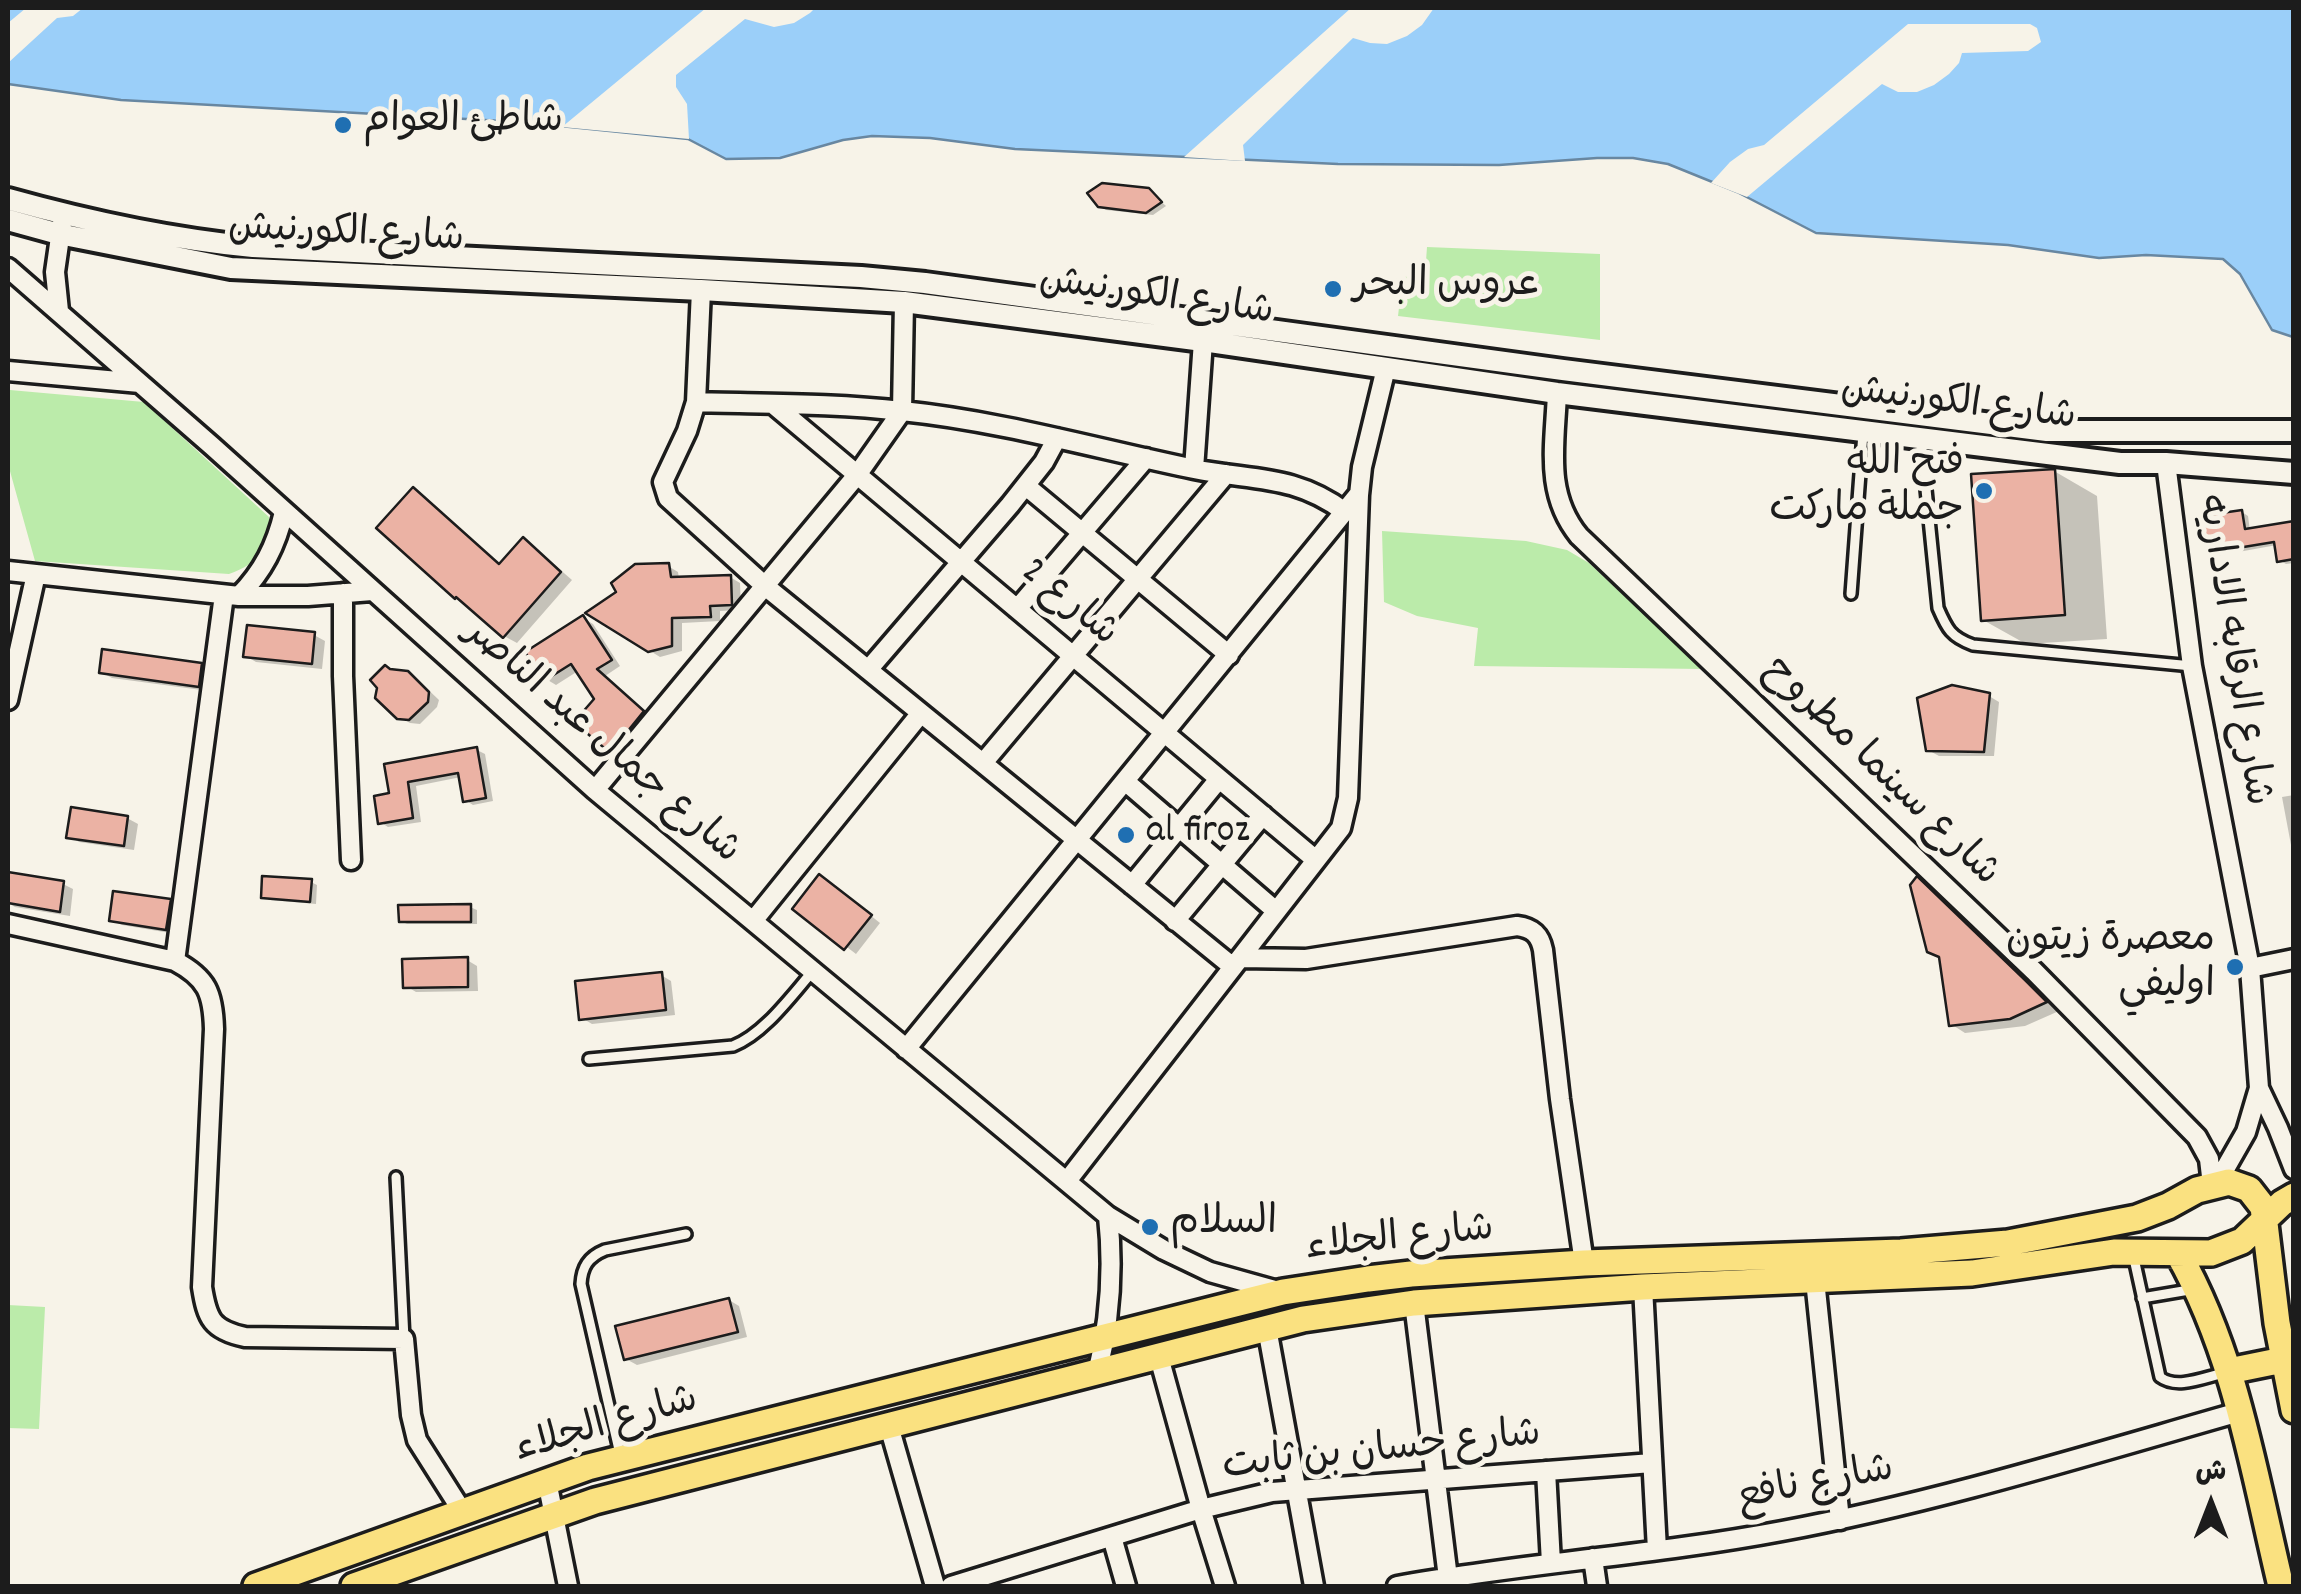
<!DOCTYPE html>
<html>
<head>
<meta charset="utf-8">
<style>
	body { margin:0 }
	#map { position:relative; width:2301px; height:1594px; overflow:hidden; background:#f7f3e8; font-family:Dekko,"Playpen Sans Arabic",sans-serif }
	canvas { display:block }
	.frame { position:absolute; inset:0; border:10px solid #1c1c1c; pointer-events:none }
	.north { position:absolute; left:2161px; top:1454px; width:100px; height:100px; -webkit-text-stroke:8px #f7f3e8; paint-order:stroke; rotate:0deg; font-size:28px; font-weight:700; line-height:40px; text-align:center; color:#1c1c1c }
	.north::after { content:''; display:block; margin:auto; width:35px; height:45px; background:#1c1c1c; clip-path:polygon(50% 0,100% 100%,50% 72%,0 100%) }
</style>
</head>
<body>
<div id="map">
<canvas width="2301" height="1594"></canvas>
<div class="frame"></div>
<div class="north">ش</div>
</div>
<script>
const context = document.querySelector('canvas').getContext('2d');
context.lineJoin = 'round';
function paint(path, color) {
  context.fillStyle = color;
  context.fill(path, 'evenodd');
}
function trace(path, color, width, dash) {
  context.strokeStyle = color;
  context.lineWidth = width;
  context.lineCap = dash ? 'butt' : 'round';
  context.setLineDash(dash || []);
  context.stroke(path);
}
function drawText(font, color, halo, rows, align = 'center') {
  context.font = font + ' Dekko,"Playpen Sans Arabic",sans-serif';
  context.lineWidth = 10;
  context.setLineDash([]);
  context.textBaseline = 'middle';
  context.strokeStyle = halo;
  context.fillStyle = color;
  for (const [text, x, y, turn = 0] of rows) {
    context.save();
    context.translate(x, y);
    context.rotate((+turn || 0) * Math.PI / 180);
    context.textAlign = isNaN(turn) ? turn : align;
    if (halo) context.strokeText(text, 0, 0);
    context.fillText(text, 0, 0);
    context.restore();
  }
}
paint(new Path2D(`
	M 1427,247 L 1600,254 L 1600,340 L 1398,316 L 1402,282 L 1404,277 L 1425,275 Z
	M 10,390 L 144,402 L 269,517 C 270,549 259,563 229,574 L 35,561 L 8,464 Z
	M 1382,531 L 1526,541 L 1567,550 L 1589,563 L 1702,669 L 1474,666 L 1478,628 L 1417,616 L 1384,602 Z
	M 8,1305 L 45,1307 L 39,1429 L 8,1428 Z`), '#bbebaa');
const water = new Path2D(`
	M 8,8 L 2293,8 L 2293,337 L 2272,330 L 2240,274 L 2223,259 L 2146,255 L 2099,258 L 2008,245 L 1816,233 L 1737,192 L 1668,164 L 1633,158 L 1597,158 L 1499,165 L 1338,164 L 1015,149 L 930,138 L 872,136 L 843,140 L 780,158 L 726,159 L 688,139 L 521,122 L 121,100 L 8,84 Z`);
paint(water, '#9bcff9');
trace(water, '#6887a1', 2.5);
paint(new Path2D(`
	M 26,8 L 83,8 L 73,16 L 57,18 L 8,63 L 8,23 Z
	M 706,8 L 815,8 L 810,13 L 794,23 L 774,27 L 745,19 L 676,75 L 676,87 L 687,104 L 689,139 L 562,127 Z
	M 1351,8 L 1451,8 L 1434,8 L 1422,25 L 1407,36 L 1387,44 L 1370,43 L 1353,38 L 1243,145 L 1245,161 L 1184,157 Z
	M 1908,24 L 2030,24 L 2037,28 L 2041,42 L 2028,51 L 1962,53 L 1959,63 L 1949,74 L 1934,85 L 1917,92 L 1898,92 L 1882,84 L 1747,197 L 1711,183 L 1730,162 L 1748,149 L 1764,145 Z`), '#f7f3e8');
paint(new Path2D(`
	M 1148,190 L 1166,206 L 1153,215 L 1106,210 L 1099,205 Z
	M 2054,471 L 2097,496 L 2107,639 L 2026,644 L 1983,620 Z
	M 413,490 L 425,497 L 501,565 L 523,540 L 535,548 L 572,580 L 517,643 L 504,636 Z
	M 2242,512 L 2248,516 L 2250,531 L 2294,523 L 2294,563 L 2286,564 L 2279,560 L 2277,545 L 2216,556 L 2210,552 Z
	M 668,566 L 678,572 L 679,579 L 730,577 L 740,583 L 741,610 L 720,611 L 720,621 L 682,623 L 682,651 L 660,657 L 589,613 Z
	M 583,618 L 593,624 L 620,666 L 605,676 L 653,718 L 621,757 L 611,751 L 597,700 L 578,671 L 556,685 L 546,679 Z
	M 314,635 L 325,641 L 322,669 L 256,662 L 246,656 Z
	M 201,666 L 212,672 L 209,691 L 112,678 L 101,672 Z
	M 393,672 L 407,673 L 418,680 L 439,700 L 437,707 L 420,724 L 410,723 L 399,717 Z
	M 1989,696 L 1999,702 L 1994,756 L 1939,756 L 1928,750 Z
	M 477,750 L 485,754 L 493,801 L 473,805 L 465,800 L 461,777 L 416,786 L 421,822 L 388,827 L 380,822 L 392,796 L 387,766 Z
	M 2294,795 L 2294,861 L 2282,797 Z
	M 127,818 L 138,824 L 134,850 L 79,842 L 69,836 Z
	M 9,875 L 63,884 L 73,889 L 70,916 L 15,907 L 8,903 Z
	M 1917,879 L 1931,887 L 2059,1011 L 2025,1026 L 1965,1033 L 1951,1024 L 1941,958 Z
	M 311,882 L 317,885 L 316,904 L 269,900 L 263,897 Z
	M 830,883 L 880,923 L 856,954 L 796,908 Z
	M 170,902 L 180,908 L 176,934 L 122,925 L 111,920 Z
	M 470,907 L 477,910 L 477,924 L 407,924 L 401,921 Z
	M 467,960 L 477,966 L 478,991 L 416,992 L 406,986 Z
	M 661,975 L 671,981 L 675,1015 L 592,1024 L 582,1018 Z
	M 729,1300 L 739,1306 L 747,1337 L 637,1365 L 626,1359 Z`), '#0003');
const building = new Path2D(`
	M 1102,183 L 1149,188 L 1162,202 L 1146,213 L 1098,207 L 1087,193 Z
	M 2055,469 L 2065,615 L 1981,621 L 1971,474 Z
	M 413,487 L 499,564 L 523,537 L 561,572 L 503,638 L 456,597 L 455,599 L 376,528 Z
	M 2242,510 L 2245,529 L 2294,521 L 2294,559 L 2277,562 L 2274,542 L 2207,553 L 2201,516 Z
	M 669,563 L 671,577 L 731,575 L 732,605 L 710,606 L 711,617 L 672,618 L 672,646 L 648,652 L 585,613 L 616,592 L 611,583 L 635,564 Z
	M 583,615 L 612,660 L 597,669 L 644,711 L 610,753 L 574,722 L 594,699 L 571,664 L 544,681 L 525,652 Z
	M 247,625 L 315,632 L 312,664 L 243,657 Z
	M 102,649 L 202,663 L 199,687 L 99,673 Z
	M 385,665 L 390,669 L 408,671 L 429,692 L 428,702 L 409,720 L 397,719 L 375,698 L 377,688 L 370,680 Z
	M 1952,685 L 1990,693 L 1984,752 L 1926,751 L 1917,698 Z
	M 477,747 L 486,798 L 463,802 L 458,773 L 408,782 L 413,818 L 378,824 L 374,796 L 389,793 L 384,764 Z
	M 71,807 L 128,816 L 124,846 L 66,838 Z
	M 8,872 L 64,881 L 60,912 L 8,903 Z
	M 819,874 L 872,915 L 844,950 L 792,909 Z
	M 262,876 L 312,879 L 310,902 L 261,898 Z
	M 1917,876 L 2025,980 L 2047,1002 L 2010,1019 L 1949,1026 L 1939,957 L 1927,952 L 1910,885 Z
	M 113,891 L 171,899 L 166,930 L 109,921 Z
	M 471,904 L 471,922 L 399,922 L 398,905 Z
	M 468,957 L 468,987 L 403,988 L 402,959 Z
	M 662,972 L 666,1010 L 579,1020 L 575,981 Z
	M 729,1298 L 738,1332 L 624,1360 L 615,1326 Z`);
paint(building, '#ebb2a4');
trace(building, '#1c1c1c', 2.5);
const service = new Path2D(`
	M 1921,440 L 1938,608 C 1947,629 1951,637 1973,645 L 2192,666
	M 1851,594 L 1863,433
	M 589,1059 L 733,1046 C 764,1034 791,996 813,971
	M 396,1177 L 404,1339
	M 2133,1254 L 2160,1377 C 2177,1390 2205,1377 2224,1373
	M 2142,1298 L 2195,1289
	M 620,1454 L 581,1284 C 582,1267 588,1257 605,1250 L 686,1234`);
const minor = new Path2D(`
	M 8,268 L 212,446 L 595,790 L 1108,1216 L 1164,1250 L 1210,1272 L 1278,1291
	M 701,290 L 696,402 L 687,431 L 663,482 L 668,498 L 765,586 L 1233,967
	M 59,311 L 55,272 L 62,223
	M 8,371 L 140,383
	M 1557,393 C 1555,445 1544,493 1579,536 L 2034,971 L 2197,1137 L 2209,1159 L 2212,1185
	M 696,402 C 764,404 834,403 902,411 C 1000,421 1098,449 1194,469 C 1252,481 1294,474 1345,512
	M 773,404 L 1316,860
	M 2166,463 L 2192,666 L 2250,968 L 2259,1088 L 2246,1132 L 2217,1183
	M 1194,469 L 1203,341
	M 1026,486 L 1229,655
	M 8,571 L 239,596 L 308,596 L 372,591
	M 343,593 L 343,676 L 351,860
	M 239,596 C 263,571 276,546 284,512
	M 1017,609 L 1146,458
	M 868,670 L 1010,505 L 1044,462 L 1057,438
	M 8,700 L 36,574
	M 983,763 L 1226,474
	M 1126,782 L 1276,911
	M 595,790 L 857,475 L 902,411 L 904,302
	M 1132,885 L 1219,779
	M 753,921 L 921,713
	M 1175,921 L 1263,815
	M 8,924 L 175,961 C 207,978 213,993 214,1029 L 202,1287 C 207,1319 212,1330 245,1337 L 404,1339 L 411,1415 L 417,1440 L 462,1511
	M 1240,958 L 1306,959 L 1517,926 C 1533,928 1540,935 1543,950 L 1560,1099 L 1584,1263
	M 175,961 L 224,595
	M 2250,968 L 2294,959
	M 906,1049 L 1358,495
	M 2259,1088 L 2278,1128 L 2294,1169
	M 1067,1181 L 1341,828 L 1348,798 L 1359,495 L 1362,467 L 1386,368
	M 1815,1280 L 1840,1520
	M 1643,1287 L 1657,1550
	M 1414,1303 L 1449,1586
	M 1267,1328 L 1314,1586
	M 1159,1357 L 1201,1509 L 1225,1586
	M 1097,1374 C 1110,1321 1114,1271 1108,1216
	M 889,1426 L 935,1586
	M 1546,1471 L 1551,1563
	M 547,1481 L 568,1586
	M 1112,1537 L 1126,1586
	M 1593,1558 L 1597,1586
	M 951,1586 L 1201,1509 L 1272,1492 L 1652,1463
	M 1397,1586 C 1525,1563 1655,1555 1782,1531 C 1937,1502 2088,1455 2239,1412`);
const tertiary = new Path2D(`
	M 8,199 C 87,221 170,239 253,247 L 861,277 L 925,283 L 1563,370 L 2047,431 L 2294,431
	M 8,220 L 59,234 L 231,268 L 701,290 L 904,302 L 1203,341 L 1557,393 L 2120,463 L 2166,463 L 2294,473`);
const primary = new Path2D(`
	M 2178,1253 C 2236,1355 2254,1474 2281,1586
	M 2229,1371 L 2283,1360
	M 256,1586 L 588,1467 L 1283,1292 L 1368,1279 L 1411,1274 L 1584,1263 L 1901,1252 L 2008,1243 L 2137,1218 L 2168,1206 L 2197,1190 L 2229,1182 L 2249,1189 L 2263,1207 L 2277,1323 L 2294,1410
	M 354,1586 L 595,1501 L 1303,1319 L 1414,1303 L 1643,1287 L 1972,1273 L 2114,1252 L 2211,1253 L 2242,1241 L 2282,1203 L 2294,1196`);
trace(service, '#1c1c1c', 16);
trace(minor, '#1c1c1c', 25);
trace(tertiary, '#1c1c1c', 28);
trace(primary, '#1c1c1c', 32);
trace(service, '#f7f3e8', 9);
trace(minor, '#f7f3e8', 18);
trace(tertiary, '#f7f3e8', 20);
trace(primary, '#fae180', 25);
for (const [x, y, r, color] of [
	[343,125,10,"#1f6fb2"],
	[1333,289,10,"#1f6fb2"],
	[1984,491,10,"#1f6fb2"],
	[1126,835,10,"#1f6fb2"],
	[2235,967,10,"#1f6fb2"],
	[1150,1227,10,"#1f6fb2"]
]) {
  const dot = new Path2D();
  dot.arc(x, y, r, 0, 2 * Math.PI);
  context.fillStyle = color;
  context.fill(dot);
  trace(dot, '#f7f3e8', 4);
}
drawText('40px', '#1c1c1c', '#f7f3e8', [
	["شاطئ العوام",363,125],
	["عروس البحر",1353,289],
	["فتح الله",1964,468,"right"],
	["جملة ماركت",1964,514,"right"],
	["al firoz",1146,835],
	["معصرة زيتون",2215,944,"right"],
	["اوليفي",2215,990,"right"],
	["السلام",1170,1227]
], 'left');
drawText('40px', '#1c1c1c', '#f7f3e8', [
	["شارع الكورنيش",346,237,3],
	["شارع الكورنيش",1156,300,8],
	["شارع الكورنيش",1958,407,7],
	["شارع 2",1067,605,40],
	["شارع الرقابه الاداريه",2230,651,81],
	["شارع جمال عبد الناصر",600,744,41],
	["شارع سينما مطروح",1879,774,44],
	["شارع الجلاء",1400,1242,-6],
	["شارع الجلاء",607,1428,-16],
	["شارع حسان بن ثابت",1382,1454,-6],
	["شارع نافع",1816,1487,-11]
]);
</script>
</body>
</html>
